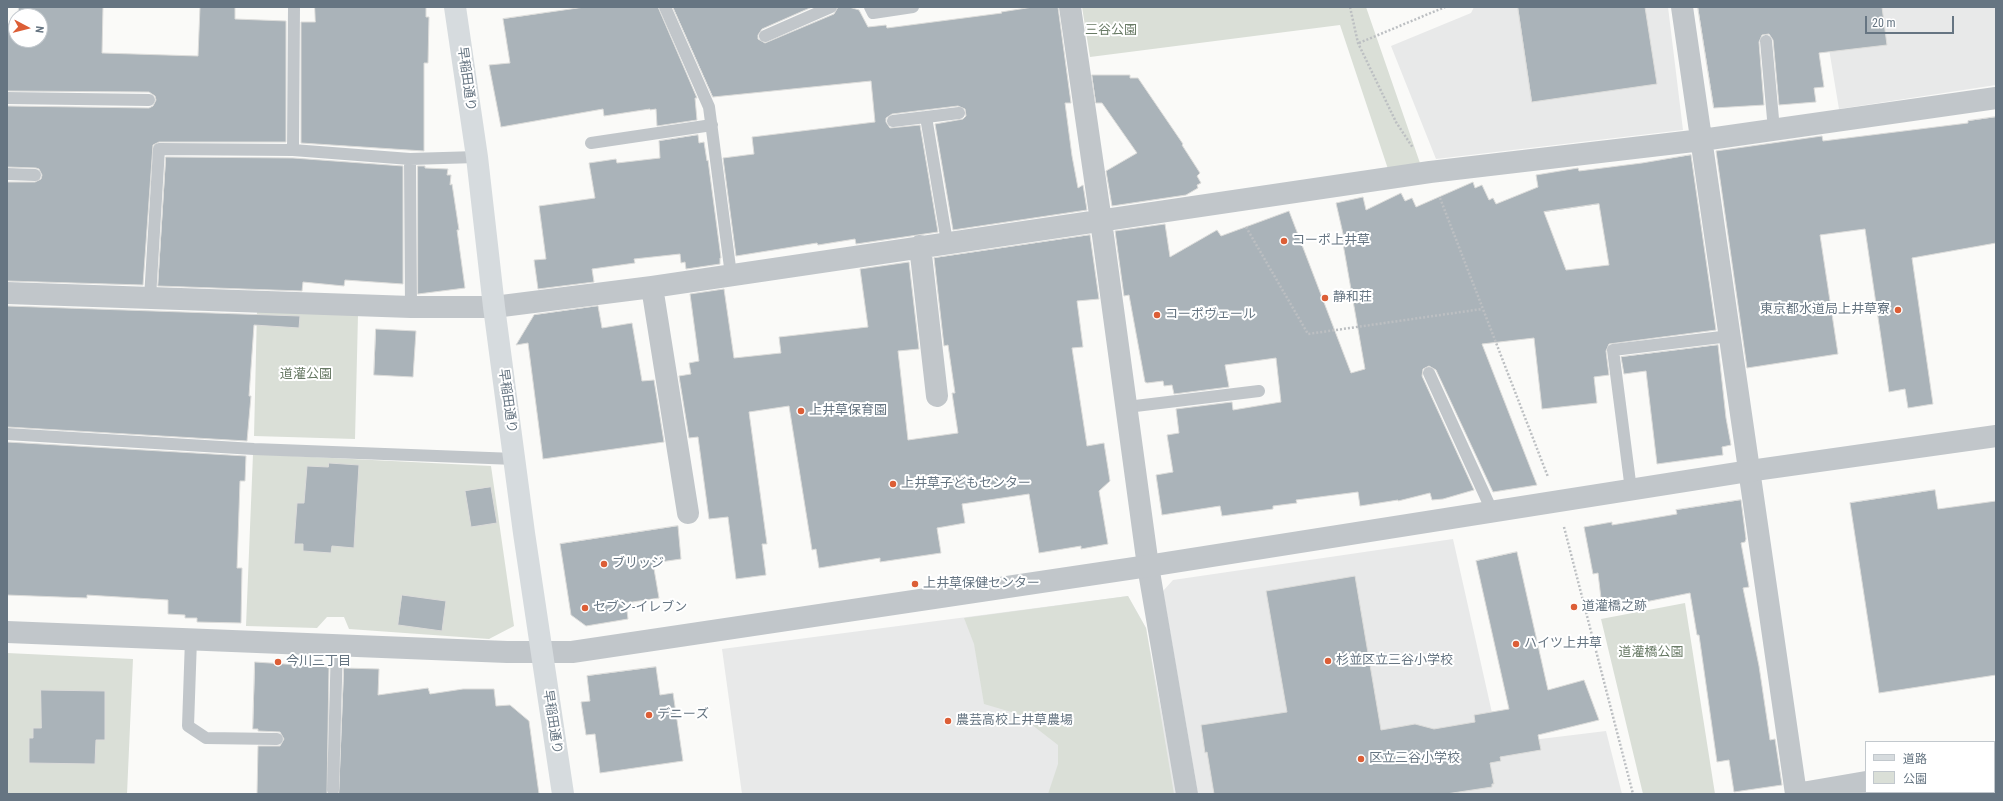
<!DOCTYPE html>
<html>
<head>
<meta charset="utf-8">
<style>
	body { margin:0 }
	#map { position:relative; width:2003px; height:801px; overflow:hidden; background:#fafaf8; font-family:"Roboto Condensed","Noto Sans JP",sans-serif }
	canvas { display:block }
	.frame { position:absolute; inset:0; border:8px solid #667582; pointer-events:none }
	.legend { position:absolute; left:1865px; top:741px; width:130px; height:52px; box-sizing:border-box; background:#fff; border:1px solid #c2c8cd; margin:0; padding:5px 7px; list-style:none; font-size:12px; color:#667582 }
	.legend li { display:flex; align-items:center; gap:8px; height:20px }
	.legend b { width:20px; border:1px solid #c2c8cd }
	.north { position:absolute; left:8px; top:8px; width:40px; height:40px; box-sizing:border-box; background:#fff; border:1px solid #c2c8cd; border-radius:50%; rotate:97deg; font-size:11px; font-weight:700; line-height:16px; text-align:center; color:#667582 }
	.north::after { content:''; display:block; margin:auto; width:14px; height:18px; background:#dc5e36; clip-path:polygon(50% 0,100% 100%,50% 72%,0 100%) }
	.scale { position:absolute; left:1865px; top:16px; width:89px; height:18px; box-sizing:border-box; border:2px solid #667582; border-top:0; padding-left:5px; font-size:12px; line-height:14px; white-space:nowrap; color:#667582; -webkit-text-stroke:3px #fff; paint-order:stroke }
</style>
</head>
<body>
<div id="map">
<canvas width="2003" height="801"></canvas>
<div class="frame"></div>
<ul class="legend">
<li><b style="height:5px;background:#d6dbde"></b>道路</li>
<li><b style="height:11px;background:#dadfd7"></b>公園</li>
</ul>
<div class="north">N</div>
<div class="scale">20 m</div>
</div>
<script>
const context = document.querySelector('canvas').getContext('2d');
context.lineJoin = 'round';
function paint(path, color) {
  context.fillStyle = color;
  context.fill(path, 'evenodd');
}
function trace(path, color, width, dash) {
  context.strokeStyle = color;
  context.lineWidth = width;
  context.lineCap = dash ? 'butt' : 'round';
  context.setLineDash(dash || []);
  context.stroke(path);
}
function drawText(font, color, halo, rows, align = 'center') {
  context.font = font + ' "Roboto Condensed","Noto Sans JP",sans-serif';
  context.lineWidth = 4;
  context.setLineDash([]);
  context.textBaseline = 'middle';
  context.strokeStyle = halo;
  context.fillStyle = color;
  for (const [text, x, y, turn = 0] of rows) {
    context.save();
    context.translate(x, y);
    context.rotate((+turn || 0) * Math.PI / 180);
    context.textAlign = isNaN(turn) ? turn : align;
    if (halo) context.strokeText(text, 0, 0);
    context.fillText(text, 0, 0);
    context.restore();
  }
}
paint(new Path2D(`
	M 1474,7 L 1668,7 L 1683,130 L 1436,159 L 1391,46 L 1471,13 Z
	M 1822,7 L 1996,7 L 1996,85 L 1839,109 Z
	M 1453,539 L 1499,744 L 1606,731 L 1622,794 L 1198,794 L 1163,591 L 1173,580 Z
	M 1128,596 L 1146,628 L 1177,794 L 742,794 L 722,649 Z`), '#e8e9e9');
paint(new Path2D(`
	M 1082,7 L 1366,7 L 1421,166 L 1389,172 L 1340,25 L 1090,57 Z
	M 257,311 L 358,315 L 355,439 L 254,436 Z
	M 253,454 L 491,466 L 514,626 L 489,639 L 349,629 L 344,617 L 327,617 L 317,628 L 246,626 Z
	M 1128,596 L 1146,628 L 1174,794 L 1048,794 L 1058,764 L 1058,745 L 1018,714 L 984,704 L 974,644 L 964,618 Z
	M 1685,603 L 1715,794 L 1643,794 L 1601,619 Z
	M 7,653 L 133,659 L 127,794 L 7,794 Z`), '#dadfd7');
const building = new Path2D(`
	M 19,7 L 103,7 L 102,53 L 198,56 L 200,7 L 235,7 L 235,19 L 286,21 L 286,142 L 159,142 L 153,145 L 143,285 L 7,281 L 7,182 L 35,182 L 41,179 L 42,175 L 39,169 L 36,168 L 7,167 L 7,106 L 149,108 L 153,106 L 156,100 L 155,96 L 149,92 L 7,91 L 7,25 L 16,18 L 16,40 L 40,40 L 40,16 L 18,16 Z
	M 315,7 L 426,7 L 426,17 L 429,17 L 428,63 L 424,63 L 424,151 L 301,143 L 301,22 L 315,22 Z
	M 585,7 L 658,7 L 697,98 L 695,98 L 697,120 L 657,126 L 656,109 L 650,110 L 650,109 L 604,116 L 603,109 L 501,127 L 489,65 L 510,63 L 503,19 Z
	M 673,7 L 812,7 L 762,29 L 758,35 L 758,39 L 765,43 L 834,14 L 838,7 L 849,7 L 859,10 L 868,27 L 886,25 L 887,28 L 1002,13 L 1001,12 L 1033,7 L 1058,7 L 1071,103 L 1065,103 L 1072,156 L 1078,188 L 1083,185 L 1087,210 L 953,230 L 935,124 L 963,119 L 966,116 L 965,109 L 958,106 L 892,114 L 886,118 L 886,122 L 890,128 L 920,125 L 938,232 L 856,244 L 855,239 L 818,245 L 817,243 L 736,256 L 723,158 L 754,154 L 752,137 L 875,122 L 871,81 L 713,97 Z
	M 1518,7 L 1645,7 L 1657,84 L 1532,102 Z
	M 1698,7 L 1882,7 L 1887,45 L 1819,53 L 1824,87 L 1814,88 L 1816,102 L 1779,105 L 1773,40 L 1769,34 L 1762,35 L 1759,42 L 1764,105 L 1714,108 Z
	M 1092,75 L 1130,75 L 1130,78 L 1138,78 L 1183,144 L 1182,145 L 1200,173 L 1197,176 L 1201,183 L 1197,185 L 1198,188 L 1186,195 L 1112,206 L 1106,171 L 1137,153 L 1102,103 L 1096,103 Z
	M 1996,117 L 1996,243 L 1912,258 L 1933,404 L 1908,408 L 1905,389 L 1889,392 L 1865,229 L 1820,235 L 1838,354 L 1747,368 L 1716,151 L 1822,136 L 1823,141 L 1968,123 L 1968,121 Z
	M 698,135 L 699,143 L 704,142 L 707,161 L 708,160 L 721,258 L 720,258 L 720,264 L 686,269 L 685,262 L 681,263 L 680,254 L 634,259 L 635,263 L 592,269 L 594,282 L 538,289 L 534,260 L 546,259 L 539,206 L 595,198 L 589,163 L 616,159 L 617,163 L 660,158 L 659,141 Z
	M 1691,155 L 1716,330 L 1609,344 L 1606,351 L 1609,375 L 1594,377 L 1597,403 L 1542,409 L 1534,338 L 1482,344 L 1537,485 L 1493,492 L 1436,370 L 1429,366 L 1423,369 L 1422,376 L 1474,490 L 1443,499 L 1432,500 L 1430,493 L 1398,501 L 1398,500 L 1360,506 L 1358,492 L 1296,500 L 1297,503 L 1273,506 L 1273,509 L 1222,516 L 1220,506 L 1162,515 L 1156,475 L 1173,472 L 1167,435 L 1179,433 L 1176,409 L 1232,402 L 1233,410 L 1281,402 L 1276,358 L 1225,365 L 1229,387 L 1174,394 L 1172,385 L 1164,386 L 1163,381 L 1147,383 L 1145,382 L 1129,295 L 1124,296 L 1115,231 L 1165,224 L 1170,257 L 1217,230 L 1221,236 L 1289,211 L 1351,373 L 1365,369 L 1342,238 L 1344,238 L 1336,203 L 1363,197 L 1366,210 L 1401,193 L 1405,201 L 1412,198 L 1416,207 L 1473,182 L 1475,188 L 1482,185 L 1489,200 L 1493,198 L 1496,204 L 1538,187 L 1536,175 L 1578,168 L 1579,171 L 1642,163 ZM 1599,204 L 1609,265 L 1566,270 L 1544,212 Z
	M 166,157 L 293,158 L 403,166 L 403,284 L 345,280 L 344,286 L 303,282 L 302,291 L 158,286 Z
	M 418,166 L 425,166 L 425,168 L 448,169 L 447,175 L 451,175 L 450,185 L 452,184 L 459,230 L 457,230 L 465,288 L 418,294 Z
	M 1090,235 L 1099,299 L 1077,301 L 1083,347 L 1072,348 L 1087,446 L 1104,443 L 1110,481 L 1099,491 L 1108,544 L 1081,549 L 1081,546 L 1039,553 L 1029,494 L 962,504 L 965,523 L 937,528 L 941,553 L 880,562 L 880,558 L 819,568 L 816,549 L 812,550 L 789,406 L 749,412 L 767,544 L 762,544 L 766,575 L 736,579 L 728,517 L 709,519 L 698,437 L 689,438 L 679,376 L 691,374 L 689,363 L 699,361 L 690,294 L 724,289 L 734,358 L 781,353 L 779,337 L 868,327 L 860,269 L 909,262 L 919,349 L 898,351 L 908,440 L 958,433 L 952,393 L 955,393 L 948,345 L 944,346 L 934,258 Z
	M 7,306 L 300,316 L 299,328 L 254,325 L 249,396 L 251,396 L 247,441 L 7,427 Z
	M 598,306 L 602,328 L 632,323 L 642,381 L 654,380 L 664,442 L 543,459 L 528,343 L 516,345 L 534,315 Z
	M 376,329 L 416,331 L 413,377 L 374,375 Z
	M 1718,345 L 1726,418 L 1731,445 L 1722,447 L 1723,455 L 1657,464 L 1646,371 L 1624,374 L 1621,357 Z
	M 7,442 L 246,456 L 245,481 L 240,481 L 237,568 L 242,568 L 241,623 L 197,622 L 197,618 L 185,618 L 185,615 L 168,614 L 168,600 L 87,595 L 87,598 L 7,595 Z
	M 329,463 L 359,465 L 354,548 L 332,546 L 331,553 L 303,551 L 303,544 L 294,544 L 297,503 L 304,503 L 307,466 L 328,467 Z
	M 491,487 L 497,523 L 471,527 L 465,491 Z
	M 1935,490 L 1938,509 L 1996,501 L 1996,675 L 1879,693 L 1850,503 Z
	M 1741,500 L 1746,539 L 1745,542 L 1741,543 L 1749,587 L 1743,588 L 1759,666 L 1770,740 L 1775,739 L 1782,785 L 1734,792 L 1729,760 L 1717,762 L 1699,635 L 1697,635 L 1690,593 L 1645,602 L 1645,601 L 1602,607 L 1598,573 L 1593,574 L 1584,527 L 1612,522 L 1612,525 L 1677,514 L 1676,510 Z
	M 678,526 L 681,559 L 653,563 L 659,598 L 626,603 L 628,619 L 586,626 L 571,615 L 560,544 Z
	M 1517,552 L 1548,690 L 1584,680 L 1599,720 L 1538,735 L 1541,750 L 1500,757 L 1501,761 L 1490,763 L 1494,784 L 1492,784 L 1492,787 L 1446,794 L 1214,794 L 1207,752 L 1205,753 L 1201,725 L 1287,712 L 1266,591 L 1355,576 L 1381,730 L 1415,724 L 1434,729 L 1475,722 L 1474,715 L 1509,709 L 1476,561 Z
	M 402,595 L 446,601 L 442,631 L 398,625 Z
	M 255,662 L 329,667 L 327,794 L 257,794 L 258,746 L 280,746 L 284,739 L 280,732 L 258,731 L 258,729 L 253,729 Z
	M 656,667 L 660,695 L 673,693 L 683,761 L 600,773 L 595,734 L 586,735 L 581,702 L 590,701 L 587,676 Z
	M 344,668 L 379,669 L 378,695 L 428,688 L 430,694 L 463,689 L 494,689 L 496,706 L 510,705 L 529,721 L 539,794 L 339,794 Z
	M 41,690 L 105,691 L 105,740 L 96,740 L 95,764 L 29,763 L 29,738 L 33,738 L 33,728 L 41,728 Z`);
paint(building, '#aab3b9');
trace(building, '#dcdcda', 1);
trace(new Path2D(`
	M 1350,7 L 1358,43 L 1396,122 L 1413,148
	M 1359,43 L 1445,7
	M 1440,198 L 1548,477
	M 1246,227 L 1308,334 L 1482,309
	M 1564,527 L 1633,794`), '#bcbfc2', 2.5, [2, 2]);
trace(new Path2D(`
	M 665,7 L 709,107 L 731,275
	M 870,7 L 873,13 L 913,7
	M 765,36 L 831,7
	M 1766,41 L 1774,130
	M 7,98 L 149,100
	M 926,117 L 947,242
	M 893,121 L 959,113
	M 591,143 L 712,125
	M 293,150 L 294,7
	M 410,159 L 411,307
	M 7,174 L 35,175
	M 150,298 L 159,149 L 293,150 L 410,159 L 477,157
	M 1429,373 L 1493,513
	M 1127,407 L 1259,391
	M 7,434 L 254,449 L 515,459
	M 1631,490 L 1613,350 L 1730,336
	M 191,639 L 188,726 L 206,738 L 277,739
	M 333,790 L 337,645`), '#c1c6ca', 12);
trace(new Path2D(`
	M 1070,7 L 1101,221 L 1148,566 L 1187,794
	M 1682,7 L 1796,794
	M 920,246 L 937,396
	M 652,287 L 688,513
	M 7,293 L 411,307 L 494,307 L 652,287 L 1430,172 L 1702,140 L 1996,98
	M 1994,762 L 1996,761
	M 1796,794 L 1866,782`), '#c1c6ca', 22);
trace(new Path2D(`
	M 7,632 L 507,652 L 572,652 L 1148,566 L 1749,471 L 1996,436`), '#c1c6ca', 22);
trace(new Path2D(`
	M 455,7 L 477,157 L 494,307 L 524,533 L 563,794`), '#d6dbde', 22);
for (const [x, y, r, color] of [
	[1284,241,4,"#dc5e36"],
	[1325,298,4,"#dc5e36"],
	[1898,310,4,"#dc5e36"],
	[1157,315,4,"#dc5e36"],
	[801,411,4,"#dc5e36"],
	[893,484,4,"#dc5e36"],
	[604,564,4,"#dc5e36"],
	[915,584,4,"#dc5e36"],
	[1574,607,4,"#dc5e36"],
	[585,608,4,"#dc5e36"],
	[1516,644,4,"#dc5e36"],
	[1328,661,4,"#dc5e36"],
	[278,662,4,"#dc5e36"],
	[649,715,4,"#dc5e36"],
	[948,721,4,"#dc5e36"],
	[1361,759,4,"#dc5e36"]
]) {
  const dot = new Path2D();
  dot.arc(x, y, r, 0, 2 * Math.PI);
  context.fillStyle = color;
  context.fill(dot);
  trace(dot, '#fff', 1.5);
}
drawText('13px', '#687a65', '#fff', [
	["三谷公園",1111,31],
	["道灌公園",306,375],
	["道灌橋公園",1651,653]
]);
drawText('13px', '#667582', '#fff', [
	["早稲田通り",466,79,82],
	["早稲田通り",507,401,82],
	["早稲田通り",552,722,81]
]);
drawText('13px', '#667582', '#fff', [
	["コーポ上井草",1292,241],
	["静和荘",1333,298],
	["東京都水道局上井草寮",1890,310,"right"],
	["コーポヴェール",1165,315],
	["上井草保育園",809,411],
	["上井草子どもセンター",901,484],
	["ブリッジ",612,564],
	["上井草保健センター",923,584],
	["道灌橋之跡",1582,607],
	["セブン-イレブン",593,608],
	["ハイツ上井草",1524,644],
	["杉並区立三谷小学校",1336,661],
	["今川三丁目",286,662],
	["デニーズ",657,715],
	["農芸高校上井草農場",956,721],
	["区立三谷小学校",1369,759]
], 'left');
</script>
</body>
</html>
